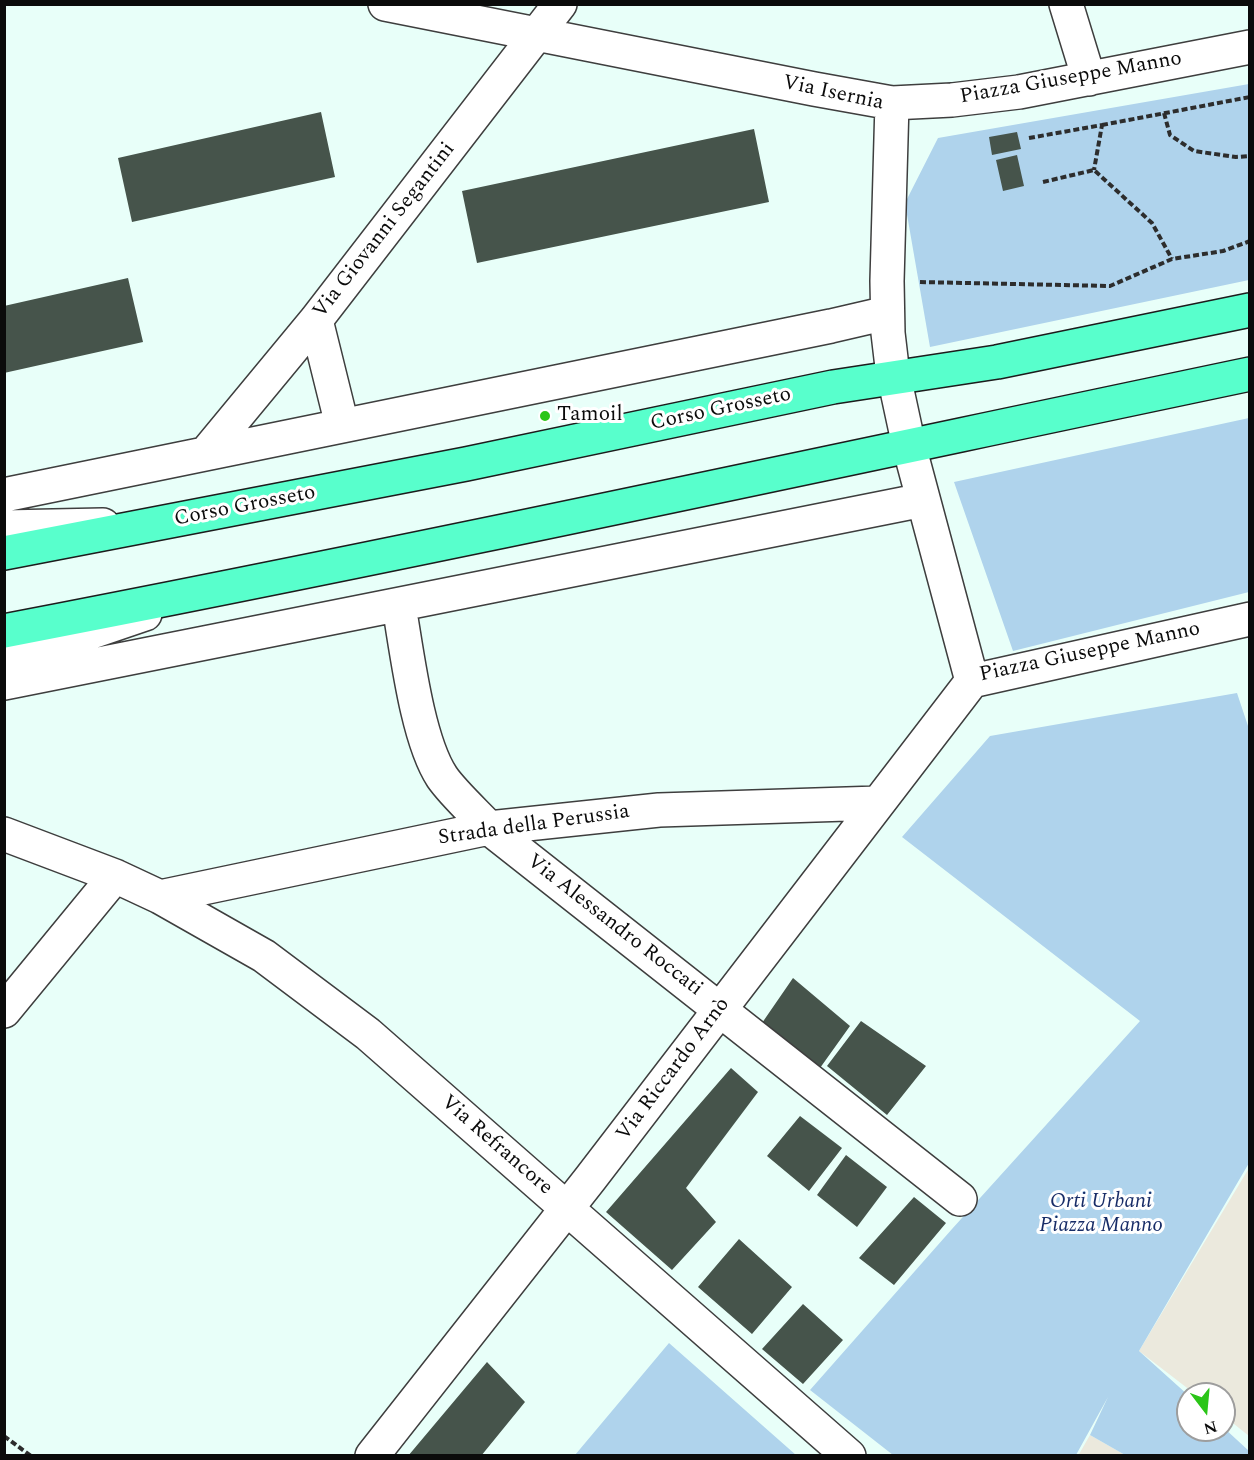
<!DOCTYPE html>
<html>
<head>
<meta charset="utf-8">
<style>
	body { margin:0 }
	#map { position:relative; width:1254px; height:1460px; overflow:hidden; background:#e8fff9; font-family:Spectral,serif }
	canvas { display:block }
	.frame { position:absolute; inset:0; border:6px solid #0b0b0b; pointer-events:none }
	.north { position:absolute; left:1176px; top:1382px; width:60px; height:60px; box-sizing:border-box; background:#fff; border:2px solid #9d9d9d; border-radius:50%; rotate:164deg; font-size:16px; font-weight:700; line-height:24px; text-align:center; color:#0b0b0b }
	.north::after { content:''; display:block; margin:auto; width:21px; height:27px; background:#2bc518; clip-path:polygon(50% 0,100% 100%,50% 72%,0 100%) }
</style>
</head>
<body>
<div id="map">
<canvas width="1254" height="1460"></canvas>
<div class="frame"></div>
<div class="north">N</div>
</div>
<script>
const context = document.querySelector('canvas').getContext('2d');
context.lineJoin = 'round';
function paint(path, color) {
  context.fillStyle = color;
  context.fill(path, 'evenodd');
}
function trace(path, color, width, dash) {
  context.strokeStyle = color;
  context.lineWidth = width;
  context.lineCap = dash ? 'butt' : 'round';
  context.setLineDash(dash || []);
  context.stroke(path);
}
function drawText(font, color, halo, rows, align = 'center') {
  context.font = font + ' Spectral,serif';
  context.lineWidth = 6;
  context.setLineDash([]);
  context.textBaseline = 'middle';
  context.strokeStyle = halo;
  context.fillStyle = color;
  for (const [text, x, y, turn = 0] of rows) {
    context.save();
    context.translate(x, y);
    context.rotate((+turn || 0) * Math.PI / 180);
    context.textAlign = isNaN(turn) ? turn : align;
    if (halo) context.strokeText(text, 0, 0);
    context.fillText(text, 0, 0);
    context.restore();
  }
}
paint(new Path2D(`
	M 1249,1168 L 1249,1436 L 1224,1416 L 1224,1394 L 1195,1394 L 1139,1351 Z
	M 1090,1435 L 1125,1455 L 1078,1456 Z`), '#ebe9dd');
paint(new Path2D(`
	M 1249,84 L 1249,280 L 930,347 L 905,203 L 938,138 Z
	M 1249,418 L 1249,592 L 1013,651 L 954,482 Z
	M 1237,693 L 1250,732 L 1249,1163 L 1139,1351 L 1188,1395 L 1188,1430 L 1224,1430 L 1224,1428 L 1249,1451 L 1249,1455 L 1125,1455 L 1090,1435 L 1108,1397 L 1076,1455 L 893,1455 L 810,1390 L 952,1229 L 1140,1021 L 902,837 L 990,736 Z
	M 669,1343 L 796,1455 L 575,1455 Z`), '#afd3ec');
paint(new Path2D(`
	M 321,112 L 335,177 L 132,222 L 118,158 Z
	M 754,129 L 769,202 L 477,263 L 462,191 Z
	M 1017,132 L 1021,149 L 992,155 L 989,137 Z
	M 1017,155 L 1024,186 L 1003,191 L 996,160 Z
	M 128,278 L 143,342 L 4,373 L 4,306 Z
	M 793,978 L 850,1026 L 820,1068 L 762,1023 Z
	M 861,1021 L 926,1066 L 887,1115 L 827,1066 Z
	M 731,1068 L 758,1092 L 686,1188 L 716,1222 L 672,1270 L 606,1212 Z
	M 800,1116 L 842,1148 L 809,1191 L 767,1156 Z
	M 846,1155 L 887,1187 L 857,1227 L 817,1195 Z
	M 914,1197 L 946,1223 L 894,1285 L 859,1258 Z
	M 739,1239 L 792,1287 L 752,1334 L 698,1287 Z
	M 803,1304 L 843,1340 L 803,1384 L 762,1349 Z
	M 487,1362 L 525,1402 L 481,1456 L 408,1456 Z`), '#46544b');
const minor = new Path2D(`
	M 385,4 L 814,89 L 892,103 L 952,100 L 1019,92 L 1250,47
	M 1066,4 L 1089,79
	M 892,103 L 887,281 L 888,333 L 892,367 L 909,446 L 972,681 L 1250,619
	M 316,320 L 342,425
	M 206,453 L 316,320 L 560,4
	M 4,495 L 831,326 L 887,313
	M 4,527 L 103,525
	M 399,606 C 407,652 417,739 442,777 C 453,793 475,813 489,828 L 960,1199
	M 4,662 L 145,614
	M 4,683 L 923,500
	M 4,834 L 115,876 L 160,897 L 264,956 L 368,1034 L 849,1456
	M 160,897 L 489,828 L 659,810 L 878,803
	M 4,1011 L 115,876
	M 372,1456 L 590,1179 L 972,681`);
const major = new Path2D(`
	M 4,553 L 466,464 L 833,387 L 997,362 L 1250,310
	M 4,631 C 421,551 835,461 1250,374`);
trace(minor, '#3e3e3e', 36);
trace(major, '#1c1c1c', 36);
trace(new Path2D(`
	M 1164,113 L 1170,135 L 1194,151 L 1236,157 L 1250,156
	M 1102,125 L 1250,97
	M 1029,138 L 1102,125 L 1094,170
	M 1043,182 L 1094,170 L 1152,223 L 1172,259
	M 920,282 L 1110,286 L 1172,259 L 1223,251 L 1250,241
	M 4,1436 L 31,1456`), '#2d2d2d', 4, [6, 3]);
trace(minor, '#fff', 33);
trace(major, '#58ffcc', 33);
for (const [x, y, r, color] of [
	[545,416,6,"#2bc518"]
]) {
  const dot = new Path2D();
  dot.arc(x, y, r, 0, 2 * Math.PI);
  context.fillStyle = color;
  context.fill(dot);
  trace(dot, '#fff', 2);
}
drawText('21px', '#0b0b0b', '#fff', [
	["Piazza Giuseppe Manno",1071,79,-10],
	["Via Isernia",833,94,12],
	["Via Giovanni Segantini",385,231,-52],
	["Corso Grosseto",721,410,-12],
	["Corso Grosseto",245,507,-11],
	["Piazza Giuseppe Manno",1090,653,-12],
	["Strada della Perussia",534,826,-8],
	["Via Alessandro Roccati",614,926,38],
	["Via Riccardo Arnò",674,1070,-53],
	["Via Refrancore",496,1146,41]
]);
drawText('21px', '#0b0b0b', '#fff', [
	["Tamoil",557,416]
], 'left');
drawText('italic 21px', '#172c67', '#fff', [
	["Orti Urbani",1101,1203],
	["Piazza Manno",1101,1227]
]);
</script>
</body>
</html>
